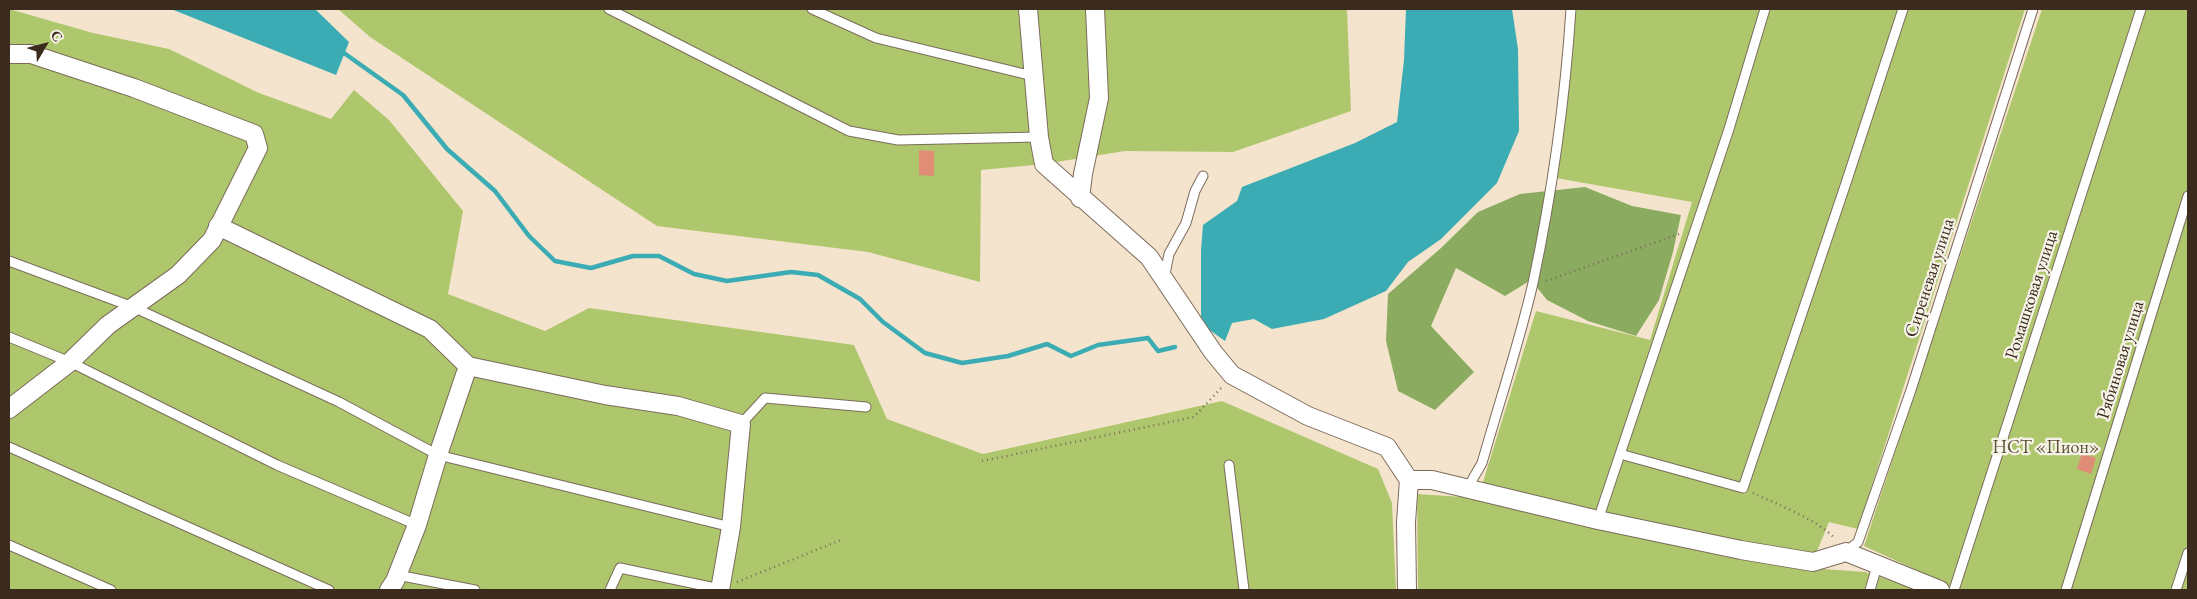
<!DOCTYPE html>
<html>
<head>
<meta charset="utf-8">
<style>
	body { margin:0 }
	#map { position:relative; width:2197px; height:599px; overflow:hidden; background:#f4e4cd; font-family:"EB Garamond",serif }
	canvas { display:block }
	.frame { position:absolute; inset:0; border:10px solid #3b2a1e; pointer-events:none }
	.north { position:absolute; left:20px; top:20px; width:50px; height:50px; -webkit-text-stroke:4px #f7f3e8; paint-order:stroke; rotate:53deg; font-size:14px; font-weight:700; line-height:20px; text-align:center; color:#3b2a1e }
	.north::after { content:''; display:block; margin:auto; width:18px; height:22px; background:#3b2a1e; clip-path:polygon(50% 0,100% 100%,50% 72%,0 100%) }
</style>
</head>
<body>
<div id="map">
<canvas width="2197" height="599"></canvas>
<div class="frame"></div>
<div class="north">С</div>
</div>
<script>
const context = document.querySelector('canvas').getContext('2d');
context.lineJoin = 'round';
function paint(path, color) {
  context.fillStyle = color;
  context.fill(path, 'evenodd');
}
function trace(path, color, width, dash) {
  context.strokeStyle = color;
  context.lineWidth = width;
  context.lineCap = dash ? 'butt' : 'round';
  context.setLineDash(dash || []);
  context.stroke(path);
}
function drawText(font, color, halo, rows, align = 'center') {
  context.font = font + ' "EB Garamond",serif';
  context.lineWidth = 4.5;
  context.setLineDash([]);
  context.textBaseline = 'middle';
  context.strokeStyle = halo;
  context.fillStyle = color;
  for (const [text, x, y, turn = 0] of rows) {
    context.save();
    context.translate(x, y);
    context.rotate((+turn || 0) * Math.PI / 180);
    context.textAlign = isNaN(turn) ? turn : align;
    if (halo) context.strokeText(text, 0, 0);
    context.fillText(text, 0, 0);
    context.restore();
  }
}
paint(new Path2D(`
	M 9,9 L 93,33 L 169,49 L 259,93 L 331,119 L 354,90 L 389,120 L 463,211 L 448,294 L 545,331 L 589,308 L 854,345 L 887,419 L 983,454 L 1222,401 L 1378,469 L 1392,503 L 1396,590 L 9,590 Z
	M 338,9 L 1347,9 L 1351,111 L 1233,152 L 1125,151 L 1044,164 L 981,170 L 980,282 L 868,252 L 657,226 L 370,37 Z
	M 1573,9 L 2025,9 L 1858,529 L 1829,522 L 1810,568 L 1865,572 L 1920,590 L 1418,590 L 1417,494 L 1478,498 L 1536,311 L 1650,340 L 1692,202 L 1556,178 Z
	M 2042,9 L 2188,9 L 2188,590 L 1960,590 L 1864,546 Z`), '#afc76c');
paint(new Path2D(`
	M 1585,187 L 1632,206 L 1681,215 L 1673,252 L 1659,300 L 1636,336 L 1588,321 L 1547,300 L 1531,280 L 1505,296 L 1456,268 L 1431,326 L 1474,372 L 1435,410 L 1398,391 L 1386,341 L 1388,294 L 1441,248 L 1478,212 L 1520,194 Z`), '#8bac60');
paint(new Path2D(`
	M 171,9 L 315,9 L 349,42 L 336,75 Z
	M 1406,9 L 1512,9 L 1518,49 L 1519,131 L 1497,183 L 1441,239 L 1408,262 L 1386,291 L 1324,319 L 1272,329 L 1254,319 L 1232,323 L 1225,341 L 1201,324 L 1201,250 L 1203,225 L 1237,201 L 1242,187 L 1355,143 L 1397,122 L 1404,60 Z`), '#3bacb4');
trace(new Path2D(`
	M 344,53 L 403,95 L 447,149 L 495,191 L 529,236 L 555,261 L 591,268 L 633,256 L 659,256 L 694,274 L 727,281 L 791,272 L 818,275 L 860,299 L 883,322 L 925,353 L 962,363 L 1008,356 L 1047,344 L 1071,356 L 1098,345 L 1148,338 L 1158,351 L 1175,347`), '#3bacb4', 4.5);
paint(new Path2D(`
	M 919,150 L 934,151 L 934,176 L 919,175 Z
	M 2082,453 L 2096,458 L 2091,474 L 2077,469 Z`), '#e08d78');
const service = new Path2D(`
	M 609,9 L 849,131 L 898,140 L 1039,137
	M 812,9 L 876,38 L 1033,76
	M 9,261 L 133,307 L 185,331 L 339,402 L 438,455 L 731,527
	M 1164,279 L 1169,254 L 1186,223 L 1195,191 L 1203,176
	M 9,337 L 70,362 L 277,465 L 417,525
	M 741,424 L 765,398 L 866,407
	M 9,447 L 329,590
	M 1620,454 L 1743,488 L 1846,183 L 1903,9
	M 1229,465 L 1244,590
	M 1467,489 L 1482,463 C 1499,403 1519,344 1533,283 C 1552,193 1565,101 1571,9
	M 1598,520 L 1729,129 L 1765,9
	M 9,545 L 111,590
	M 1846,552 L 1858,542 L 1911,390 L 2033,9
	M 397,575 L 475,590
	M 610,590 L 620,568 L 720,589
	M 1870,590 L 1877,566
	M 1954,590 L 2141,9
	M 2066,590 L 2188,196
	M 2176,590 L 2188,553`);
const minor = new Path2D(`
	M 1028,9 L 1039,137 L 1044,164 L 1149,257 L 1213,352 L 1232,375 L 1308,416 L 1387,447 L 1409,480
	M 9,54 L 31,54 L 134,88 L 254,134 L 258,148 L 212,240 L 178,275 L 108,325 L 70,362 L 9,409
	M 1080,198 L 1083,174 L 1099,98 L 1095,9
	M 218,226 L 430,329 L 468,366 L 605,395 L 678,406 L 741,424 L 731,527 L 720,590
	M 389,590 L 395,581 L 417,525 L 438,455 L 468,366
	M 1407,590 L 1406,522 L 1409,480 L 1432,480 L 1598,520 L 1741,550 L 1813,562 L 1846,552 L 1940,590`);
trace(service, '#7c6b5b', 11);
trace(minor, '#7c6b5b', 20);
trace(new Path2D(`
	M 1546,281 L 1682,233
	M 982,461 L 1194,417 L 1223,386
	M 1753,493 C 1776,504 1819,520 1835,539
	M 737,582 L 841,540`), '#7c6b5b', 2.5, [1, 4]);
trace(service, '#fff', 9);
trace(minor, '#fff', 18);
drawText('18px', '#3b2a1e', '#f7f3e8', [
	["Сиреневая улица",1930,278,-72],
	["Ромашковая улица",2032,295,-72],
	["Рябиновая улица",2121,360,-73]
]);
drawText('18px', '#585132', '#f7f3e8', [
	["НСТ «Пион»",2046,448]
]);
</script>
</body>
</html>
